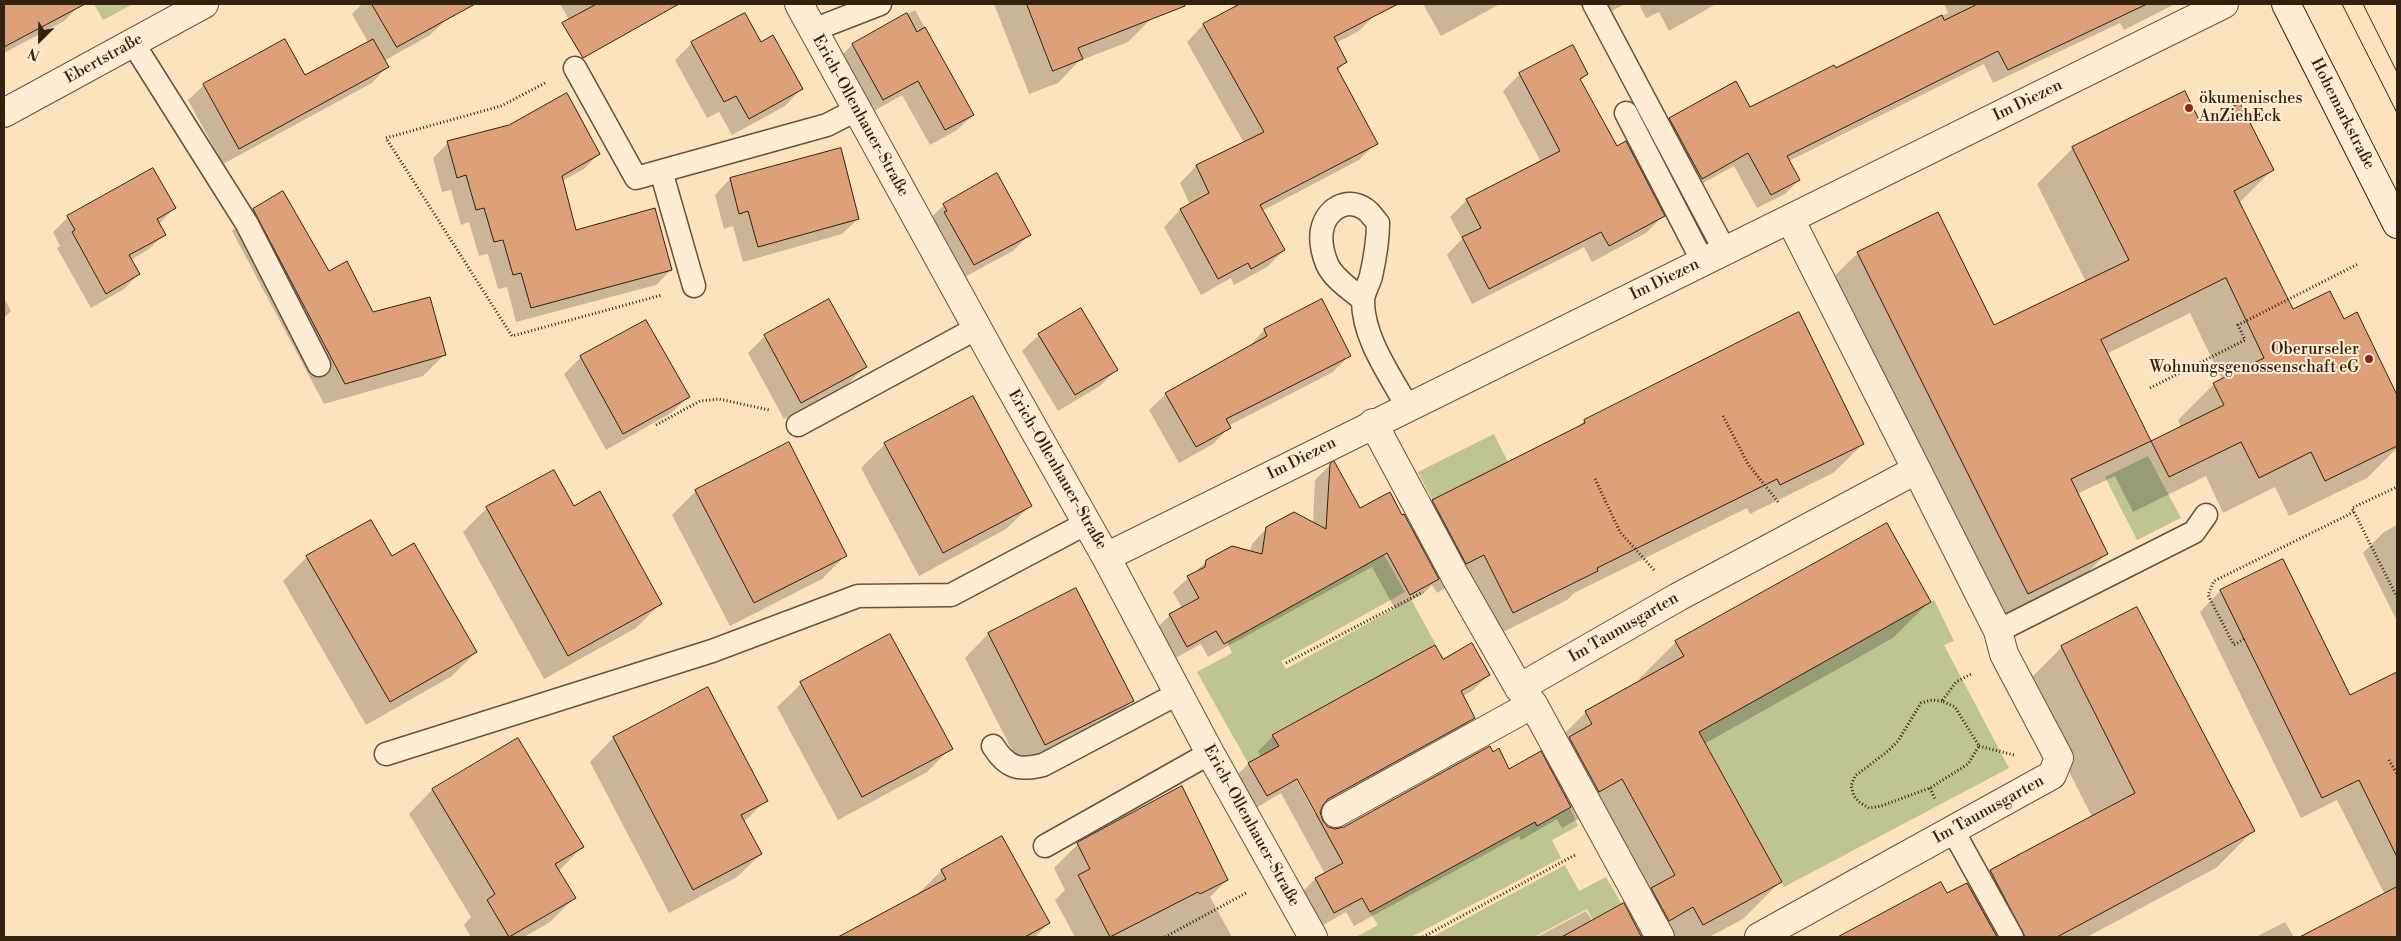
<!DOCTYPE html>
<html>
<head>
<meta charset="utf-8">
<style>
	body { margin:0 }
	#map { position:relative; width:2401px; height:941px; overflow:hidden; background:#fde3bd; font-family:"Libre Bodoni",serif }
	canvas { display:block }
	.frame { position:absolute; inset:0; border:5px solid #332110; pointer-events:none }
	.north { position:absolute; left:15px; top:15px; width:50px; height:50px; -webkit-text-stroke:4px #feedd4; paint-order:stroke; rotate:203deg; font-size:14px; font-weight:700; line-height:20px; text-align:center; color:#332110 }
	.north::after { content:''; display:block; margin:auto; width:18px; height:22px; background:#332110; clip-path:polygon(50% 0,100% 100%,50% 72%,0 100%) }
</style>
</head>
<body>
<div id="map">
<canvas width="2401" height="941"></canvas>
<div class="frame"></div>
<div class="north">N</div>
</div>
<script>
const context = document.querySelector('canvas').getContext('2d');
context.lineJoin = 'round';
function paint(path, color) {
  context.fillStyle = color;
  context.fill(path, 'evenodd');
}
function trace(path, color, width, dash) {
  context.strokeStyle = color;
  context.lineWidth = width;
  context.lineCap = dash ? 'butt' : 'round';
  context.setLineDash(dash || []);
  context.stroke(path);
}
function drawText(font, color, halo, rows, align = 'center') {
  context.font = font + ' "Libre Bodoni",serif';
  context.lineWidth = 4;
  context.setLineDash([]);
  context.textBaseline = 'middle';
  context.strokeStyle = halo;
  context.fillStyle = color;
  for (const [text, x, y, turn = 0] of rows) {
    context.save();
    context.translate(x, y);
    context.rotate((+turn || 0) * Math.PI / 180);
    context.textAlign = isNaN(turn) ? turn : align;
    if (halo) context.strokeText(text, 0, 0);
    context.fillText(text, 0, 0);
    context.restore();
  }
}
paint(new Path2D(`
	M 94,4 L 133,4 L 103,20 Z
	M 1494,434 L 1508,462 L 1452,490 L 1470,526 L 1450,536 L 1418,472 Z
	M 2148,456 L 2181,518 L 2137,540 L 2105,477 Z
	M 1384,555 L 1405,592 L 1281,661 L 1286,669 L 1411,599 L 1436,645 L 1273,734 L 1279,745 L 1248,763 L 1197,672 L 1232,653 L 1227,642 Z
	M 1934,600 L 1954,641 L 1944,645 L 2009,768 L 1784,887 L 1699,731 Z
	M 1570,808 L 1578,826 L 1552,840 L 1561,858 L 1411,937 L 1356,937 L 1378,925 L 1370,912 L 1535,822 L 1537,825 Z
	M 1565,865 L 1579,891 L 1606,877 L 1622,904 L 1593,920 L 1587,909 L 1534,937 L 1432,937 Z`), '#bec492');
paint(new Path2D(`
	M 4,4 L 79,4 L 80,5 L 64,21 L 4,53 Z
	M 362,4 L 439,4 L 447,19 L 430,35 L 384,61 L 387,67 L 372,83 L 223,164 L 188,100 L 204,85 L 304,77 L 368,42 L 352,14 Z
	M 560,4 L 646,4 L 581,40 Z
	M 994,4 L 1146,4 L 1152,18 L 1128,42 L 1079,61 L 1058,83 L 1029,94 Z
	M 1234,4 L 1370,4 L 1376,14 L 1359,31 L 1336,43 L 1345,62 L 1337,71 L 1376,143 L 1359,160 L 1262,211 L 1284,250 L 1267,267 L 1234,285 L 1231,278 L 1201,295 L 1164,227 L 1180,210 L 1190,205 L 1180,183 L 1196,166 L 1244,143 L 1187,42 L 1203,25 L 1236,8 Z
	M 1423,4 L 1500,4 L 1441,36 Z
	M 1578,4 L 1625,4 L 1593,21 L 1585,9 Z
	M 1639,4 L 1716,4 L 1669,31 L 1659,12 L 1646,18 Z
	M 1944,4 L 2175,4 L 2124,30 L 2120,23 L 1993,83 L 1984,64 L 1789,161 L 1799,180 L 1785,194 L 1757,208 L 1734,166 L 1687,192 L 1656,133 L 1670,119 L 1750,108 L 1948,13 Z
	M 915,10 L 973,115 L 957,130 L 930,145 L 902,95 L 867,115 L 837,60 L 852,45 Z
	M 692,43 L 801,89 L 785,106 L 732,135 L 719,112 L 707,118 L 675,60 Z
	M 1520,74 L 1587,74 L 1580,81 L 1617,148 L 1663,216 L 1646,233 L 1592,262 L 1584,247 L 1472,304 L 1447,255 L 1462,239 L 1450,217 L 1467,200 L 1541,162 L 1503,91 Z
	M 2200,124 L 2272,170 L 2239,203 L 2292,310 L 2343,321 L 2356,314 L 2397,397 L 2397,411 L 2391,418 L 2397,430 L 2397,448 L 2367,478 L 2289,516 L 2275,487 L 2223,513 L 2206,476 L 2133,512 L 2115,476 L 2077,494 L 2107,553 L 2071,589 L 1992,629 L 1822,288 L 1858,253 L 1994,327 L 2086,282 L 2037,184 L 2073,148 ZM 2190,313 L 2222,380 L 2214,384 L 2178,420 L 2181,427 L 2150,442 L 2106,354 Z
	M 448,143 L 599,154 L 584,169 L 562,181 L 575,232 L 671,270 L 656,285 L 516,322 L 507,287 L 498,289 L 488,254 L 479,256 L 469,222 L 461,225 L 451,190 L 442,192 L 433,158 Z
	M 840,150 L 858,219 L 842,234 L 743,262 L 733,226 L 724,229 L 715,195 L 730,179 Z
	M 944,205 L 1029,235 L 1013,251 L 957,281 L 927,221 Z
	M 174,208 L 159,224 L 164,234 L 149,249 L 131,260 L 139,274 L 124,289 L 91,308 L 57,248 L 60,246 L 53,232 L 68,217 Z
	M 254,210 L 328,272 L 373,314 L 444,355 L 423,376 L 324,404 L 232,231 Z
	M 4,298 L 11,311 L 4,318 Z
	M 646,322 L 688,397 L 671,413 L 606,450 L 564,374 L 581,357 Z
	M 1264,330 L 1349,356 L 1333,372 L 1228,426 L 1229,428 L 1213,444 L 1179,463 L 1149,410 L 1166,394 L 1248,348 Z
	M 1039,335 L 1116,370 L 1100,386 L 1058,411 L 1022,351 Z
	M 765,336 L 865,367 L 849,383 L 784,419 L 748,353 Z
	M 1584,421 L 1863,444 L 1833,473 L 1750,514 L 1747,508 L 1574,593 L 1567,600 L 1483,642 L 1454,583 L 1437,593 L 1432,585 L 1423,594 L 1395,609 L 1372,567 L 1208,657 L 1201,644 L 1172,660 L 1155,630 L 1170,615 L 1182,608 L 1173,592 L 1207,561 L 1234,546 L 1250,551 L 1252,544 L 1267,528 L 1313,523 L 1315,480 L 1330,465 L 1360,509 L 1401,516 L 1408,525 L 1433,501 L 1577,428 Z
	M 885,444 L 1030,506 L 1006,529 L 919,576 L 861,468 Z
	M 696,491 L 846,555 L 822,579 L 730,626 L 672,515 Z
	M 573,507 L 660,604 L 636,628 L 544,679 L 463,532 L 487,508 Z
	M 371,521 L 391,557 L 476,652 L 452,676 L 366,725 L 283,581 L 307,557 Z
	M 2397,525 L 2397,621 L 2363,553 L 2384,532 Z
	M 2283,561 L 2350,696 L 2397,674 L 2397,937 L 2302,937 L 2385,895 L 2337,800 L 2301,818 L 2200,612 L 2220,591 Z
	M 1076,590 L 1132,701 L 1108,724 L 1021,768 L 965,658 L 988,634 Z
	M 1930,601 L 1893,638 L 1704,744 L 1780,882 L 1743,919 L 1709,937 L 1537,937 L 1586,911 L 1593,922 L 1628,913 L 1635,906 L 1585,815 L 1562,828 L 1557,819 L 1521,840 L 1519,836 L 1354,926 L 1346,912 L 1318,928 L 1300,894 L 1315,879 L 1325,874 L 1281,793 L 1251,811 L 1233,779 L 1248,764 L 1261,757 L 1258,751 L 1273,736 L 1442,661 L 1489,675 L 1473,690 L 1462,697 L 1473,718 L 1458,733 L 1320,810 L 1322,822 L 1328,828 L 1335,830 L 1344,828 L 1509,770 L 1545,762 L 1552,755 L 1549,749 L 1586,712 L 1641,682 L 1639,679 L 1676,642 ZM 1295,773 L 1317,812 L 1315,814 L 1293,774 Z
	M 2137,608 L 2253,831 L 2216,868 L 2087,937 L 1841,937 L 1941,884 L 1947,895 L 1970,892 L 1991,871 L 2092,817 L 2025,684 L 2062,647 Z
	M 801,684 L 951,748 L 927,772 L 838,820 L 777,707 Z
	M 708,689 L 766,800 L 744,822 L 761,854 L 737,877 L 669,913 L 590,762 L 613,738 Z
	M 518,739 L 582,847 L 559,871 L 574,898 L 550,922 L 524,937 L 471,937 L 464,925 L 471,917 L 409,814 L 432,790 Z
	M 1078,844 L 1227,880 L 1210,897 L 1232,937 L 1075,937 L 1055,900 L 1065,890 L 1054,868 Z
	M 941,871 L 1049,923 L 1035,937 L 841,937 L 914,898 Z
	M 2285,922 L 2294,937 L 2256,937 Z`), '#0003');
const building = new Path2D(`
	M 4,4 L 85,4 L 4,47 Z
	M 372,4 L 475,4 L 397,47 Z
	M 597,4 L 679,4 L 583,58 L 562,23 Z
	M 1027,4 L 1185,4 L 1185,6 L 1078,48 L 1083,59 L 1053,71 Z
	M 1240,4 L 1398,4 L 1334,37 L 1347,62 L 1337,68 L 1378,144 L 1260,205 L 1285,250 L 1251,269 L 1248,263 L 1218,279 L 1180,209 L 1209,193 L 1196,165 L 1264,132 L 1203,24 Z
	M 1978,4 L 2147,4 L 2008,70 L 1998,51 L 1787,156 L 1800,180 L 1771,195 L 1748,153 L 1702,179 L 1669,118 L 1736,81 L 1750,107 L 1834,65 L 1836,68 L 1942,15 L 1944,20 Z
	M 745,13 L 761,42 L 773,35 L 803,89 L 749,119 L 736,96 L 724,102 L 691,42 Z
	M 907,13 L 917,32 L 925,27 L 974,115 L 945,130 L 918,81 L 883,100 L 852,44 Z
	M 285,39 L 305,75 L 373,39 L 389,67 L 239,149 L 203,84 Z
	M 1573,45 L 1588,74 L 1580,79 L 1617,146 L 1626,141 L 1665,216 L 1609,246 L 1601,232 L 1489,289 L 1462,237 L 1481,228 L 1466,199 L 1560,151 L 1519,73 Z
	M 2185,91 L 2200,122 L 2240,103 L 2274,170 L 2234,191 L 2293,309 L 2330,291 L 2344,319 L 2357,312 L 2397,395 L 2397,446 L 2325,481 L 2311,452 L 2259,478 L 2241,442 L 2169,477 L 2151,441 L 2071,479 L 2108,554 L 2028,594 L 1857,252 L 1938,212 L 1994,325 L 2129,260 L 2072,147 ZM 2226,278 L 2264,358 L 2213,383 L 2224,405 L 2151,441 L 2101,340 Z
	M 567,93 L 600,154 L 562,176 L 576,230 L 655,208 L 672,270 L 531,308 L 521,273 L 513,275 L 503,240 L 494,242 L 484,208 L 476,210 L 466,175 L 457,178 L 447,141 L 509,125 Z
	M 841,148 L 859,219 L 758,247 L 748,211 L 739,214 L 730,178 Z
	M 153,168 L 176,208 L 157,219 L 166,235 L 129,255 L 140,274 L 106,294 L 72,232 L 75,230 L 67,216 Z
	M 997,173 L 1031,235 L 974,265 L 944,212 L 947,211 L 943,204 Z
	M 283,191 L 329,271 L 347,261 L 373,312 L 430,297 L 446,355 L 345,384 L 253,209 Z
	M 829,299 L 867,367 L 801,403 L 764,335 Z
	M 1322,299 L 1351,356 L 1226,419 L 1231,428 L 1196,447 L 1165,393 L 1267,336 L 1264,329 Z
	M 1081,308 L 1118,370 L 1075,395 L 1038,334 Z
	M 1799,312 L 1864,444 L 1780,485 L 1777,479 L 1597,568 L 1598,571 L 1513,613 L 1484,555 L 1466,564 L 1432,500 L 1585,423 L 1584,420 Z
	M 646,320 L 690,397 L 623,434 L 580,356 Z
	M 973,396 L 1032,506 L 943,553 L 884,443 Z
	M 789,442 L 847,556 L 754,603 L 695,490 Z
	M 1334,461 L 1360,508 L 1390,492 L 1402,515 L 1404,514 L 1439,579 L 1410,595 L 1387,553 L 1224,644 L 1216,631 L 1187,647 L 1169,614 L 1199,598 L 1187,576 L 1205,567 L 1206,560 L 1232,546 L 1262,554 L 1266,527 L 1294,512 L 1326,529 L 1330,464 Z
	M 554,470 L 574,506 L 600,491 L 662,604 L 568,656 L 486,507 Z
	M 371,520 L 392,556 L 414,543 L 477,652 L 390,702 L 306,556 Z
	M 1887,523 L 1931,602 L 1699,732 L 1782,882 L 1703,925 L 1693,907 L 1669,921 L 1651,888 L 1675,875 L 1622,779 L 1599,792 L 1569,737 L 1592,724 L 1585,711 L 1684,656 L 1675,641 Z
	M 2283,559 L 2350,695 L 2397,672 L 2397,857 L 2359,780 L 2322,798 L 2220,590 Z
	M 1076,588 L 1134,701 L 1045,745 L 988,633 Z
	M 2137,607 L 2255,831 L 2057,937 L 2025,937 L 1990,870 L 2135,793 L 2061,646 Z
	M 890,634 L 953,749 L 862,797 L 800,682 Z
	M 1472,643 L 1490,675 L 1461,691 L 1475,718 L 1328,799 L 1323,805 L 1320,812 L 1323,821 L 1328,827 L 1335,829 L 1344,827 L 1490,746 L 1493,752 L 1499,748 L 1509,769 L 1541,751 L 1571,807 L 1537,826 L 1535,822 L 1370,912 L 1362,898 L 1334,913 L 1315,878 L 1343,863 L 1297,779 L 1267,796 L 1248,763 L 1279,746 L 1272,735 L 1435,645 L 1443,659 Z
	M 708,687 L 768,801 L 741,815 L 762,854 L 693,890 L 613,737 Z
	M 518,738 L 584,847 L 555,864 L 576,898 L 509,937 L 487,900 L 495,894 L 432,789 Z
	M 1182,786 L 1228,880 L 1200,894 L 1198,892 L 1110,937 L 1078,875 L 1090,869 L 1077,843 Z
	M 1002,836 L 1050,923 L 1025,937 L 838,937 L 946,879 L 941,870 Z
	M 1941,882 L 1947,893 L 1967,883 L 1997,937 L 1838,937 Z
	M 2397,887 L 2397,937 L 2300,937 Z
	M 1624,903 L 1641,936 L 1638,937 L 1562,937 Z`);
paint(building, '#dea078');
trace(building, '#332110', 1);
const lane = new Path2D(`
	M 1594,4 L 1725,251
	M 813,30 L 880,4
	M 133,43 L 247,224 L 319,365
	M 575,68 L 636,178 L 827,125 L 856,110
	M 1626,113 L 1703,262
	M 661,171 L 694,286
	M 1362,299 C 1351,290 1333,278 1327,264 C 1323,254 1320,241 1322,230 C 1326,210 1346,196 1365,209 C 1370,212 1374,219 1378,223 C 1378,241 1375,258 1371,276 C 1369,284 1363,293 1363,301 C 1363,338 1390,375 1407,406
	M 798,425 L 977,328
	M 1998,631 L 2194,532 L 2206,515
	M 993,746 C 1007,768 1018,771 1043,765 L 1179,693
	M 386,754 L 712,651 L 858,596 L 951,595 L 1087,523
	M 1952,829 L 2012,937
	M 1045,846 L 1210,753`);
const street = new Path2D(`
	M 799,4 L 997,364 L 1106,557 L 1210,753 L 1313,937
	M 4,113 L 204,4
	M 1373,423 L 1455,576 L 1519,688 L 1533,704 L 1660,937
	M 1106,557 L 2224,4
	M 1519,688 L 1678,597 L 1916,470
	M 1336,813 L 1533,704
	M 1759,937 L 2052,775 L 2059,758 L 2004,654 L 1998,631 L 1790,219`);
const secondary = new Path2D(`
	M 2286,4 L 2397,224`);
trace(lane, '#66523b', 25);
trace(street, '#66523b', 30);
trace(secondary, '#332110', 30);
trace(new Path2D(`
	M 545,83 L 501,106 L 386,138 L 512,336 L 662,295
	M 2150,388 L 2245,340 L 2238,325 L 2358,264
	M 1723,416 L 1748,464 L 1779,503
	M 656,425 L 700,401 L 719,399 L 769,410
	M 1595,479 L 1620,532 L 1655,571
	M 2354,512 L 2397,597
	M 2244,639 L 2234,645 L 2208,595 L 2214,581 L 2354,512 L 2352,508 L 2397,487
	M 1286,663 L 1423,592
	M 1942,701 L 1932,700 L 1921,703 L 1898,741 L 1888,751 L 1855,776 L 1851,786 L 1854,796 L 1859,802 L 1869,808 L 1881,806 L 1930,788 L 1968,764 L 1979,746 L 1955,707 L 1942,701 L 1956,682 L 1973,673
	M 1979,746 L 2014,755
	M 2389,760 L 2397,774
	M 1930,788 L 1935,799
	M 1165,937 L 1248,892
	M 1423,937 L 1575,855`), '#332110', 3, [1, 2.5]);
trace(lane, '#feedd4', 22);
trace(street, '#feedd4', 28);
trace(secondary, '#feedd4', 28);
trace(new Path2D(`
	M 2342,4 L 2397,113
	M 2363,4 L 2397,72`), '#332110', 1);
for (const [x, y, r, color] of [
	[2189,108,5,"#8f2418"],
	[2369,359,5,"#8f2418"]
]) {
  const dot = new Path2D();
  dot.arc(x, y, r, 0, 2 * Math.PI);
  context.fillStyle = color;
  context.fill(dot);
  trace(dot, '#feedd4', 2);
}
drawText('16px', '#332110', '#feedd4', [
	["Ebertstraße",104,59,-29],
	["Im Diezen",2028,101,-26],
	["Hohemarkstraße",2342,114,63],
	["Erich-Ollenhauer-Straße",860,116,61],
	["Im Diezen",1665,280,-26],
	["Im Diezen",1302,459,-27],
	["Erich-Ollenhauer-Straße",1057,470,60],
	["Im Taunusgarten",1624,628,-30],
	["Im Taunusgarten",1989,810,-29],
	["Erich-Ollenhauer-Straße",1251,826,61]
]);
drawText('16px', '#332110', '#feedd4', [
	["ökumenisches",2199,99],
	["AnZiehEck",2199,117],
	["Oberurseler",2359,350,"right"],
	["Wohnungsgenossenschaft eG",2359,368,"right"]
], 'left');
</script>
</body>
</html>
